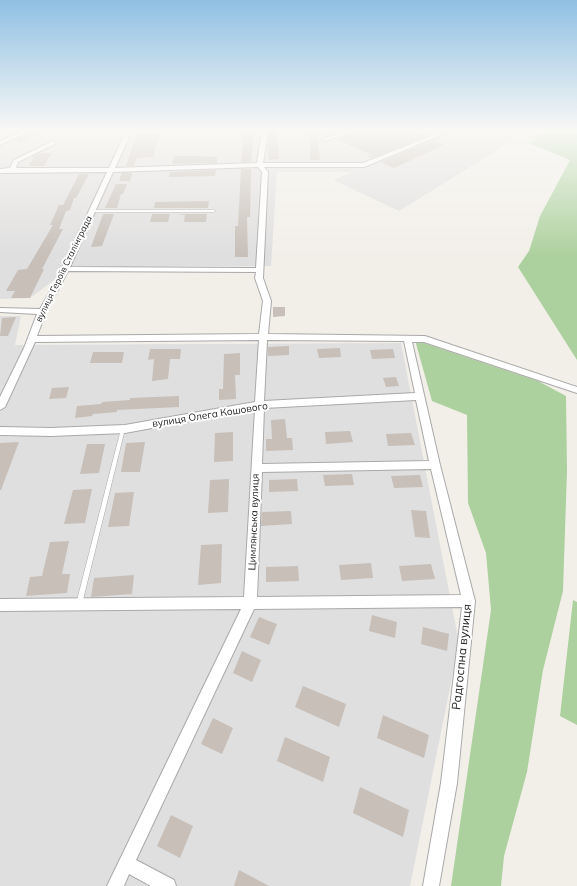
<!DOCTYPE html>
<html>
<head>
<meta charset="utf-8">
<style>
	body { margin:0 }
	canvas { display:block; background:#f2efe9 }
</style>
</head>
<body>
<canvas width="577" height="886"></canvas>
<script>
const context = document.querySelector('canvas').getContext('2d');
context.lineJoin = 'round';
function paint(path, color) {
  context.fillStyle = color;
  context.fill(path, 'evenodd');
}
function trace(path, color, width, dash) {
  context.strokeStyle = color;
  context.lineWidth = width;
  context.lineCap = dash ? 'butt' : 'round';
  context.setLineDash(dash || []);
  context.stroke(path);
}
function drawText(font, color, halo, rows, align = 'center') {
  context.font = font + ' Mulish,sans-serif';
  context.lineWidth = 4;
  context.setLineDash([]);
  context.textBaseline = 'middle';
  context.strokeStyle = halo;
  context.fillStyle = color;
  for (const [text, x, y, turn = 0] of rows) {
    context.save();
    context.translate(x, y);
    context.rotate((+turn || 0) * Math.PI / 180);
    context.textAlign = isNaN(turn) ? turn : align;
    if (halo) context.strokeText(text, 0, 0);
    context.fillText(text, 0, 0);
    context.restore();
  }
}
paint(new Path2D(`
	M 0,131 L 522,131 L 496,151 L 399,211 L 334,180 L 352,172 L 277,172 L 271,266 L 73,266 L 30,298 L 0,299 Z
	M 0,316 L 21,316 L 15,345 L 401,343 L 459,643 L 410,886 L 0,886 Z`), '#e0dfdf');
paint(new Path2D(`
	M 548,131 L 577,131 L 577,360 L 518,267 L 529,251 L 540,216 L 570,160 L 529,143 Z
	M 415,340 L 538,381 L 566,396 L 567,471 L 563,591 L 543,670 L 527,772 L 504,856 L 501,886 L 451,886 L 491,610 L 486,553 L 468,503 L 467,415 L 432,401 Z
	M 573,600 L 577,602 L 577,725 L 560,716 Z`), '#add19e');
paint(new Path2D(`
	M 31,131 L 42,131 L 19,142 L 14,140 Z
	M 244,131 L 254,131 L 251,162 L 241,162 Z
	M 269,131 L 276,131 L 279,159 L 269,160 L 267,144 Z
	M 310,131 L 317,131 L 320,160 L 310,160 Z
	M 361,131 L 414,131 L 426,136 L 372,158 L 367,156 L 374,156 L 336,139 Z
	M 138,134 L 160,134 L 153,157 L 137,158 L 134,166 L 126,166 L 135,138 L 137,139 Z
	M 434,140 L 444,145 L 394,168 L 381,162 Z
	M 39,153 L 52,153 L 44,166 L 29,166 L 34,156 Z
	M 174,156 L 194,156 L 217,157 L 217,163 L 172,164 Z
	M 241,169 L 251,169 L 250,217 L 247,217 L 248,257 L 235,257 L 235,226 L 238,226 Z
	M 216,170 L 215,176 L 169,177 L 170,172 Z
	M 122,173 L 132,173 L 130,181 L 119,181 Z
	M 79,174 L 89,174 L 76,198 L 74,198 L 70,210 L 66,211 L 59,229 L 63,229 L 42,269 L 44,269 L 30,298 L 11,298 L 15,291 L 6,291 L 18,270 L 27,269 L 53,225 L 50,225 L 59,205 L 63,205 Z
	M 116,184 L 127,184 L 123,194 L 121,194 L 117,208 L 105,208 Z
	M 209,201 L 208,208 L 154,208 L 155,202 Z
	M 103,214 L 114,214 L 102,246 L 91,247 Z
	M 152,214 L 170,214 L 168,222 L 150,222 Z
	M 178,214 L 207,214 L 206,222 L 185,222 L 184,221 L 185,215 Z
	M 273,307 L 285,307 L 285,316 L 273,317 Z
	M 16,317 L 8,336 L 0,336 L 2,318 Z
	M 289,346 L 289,355 L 268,356 L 268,347 Z
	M 340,348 L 341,357 L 319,358 L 317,349 Z
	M 150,349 L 181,349 L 180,359 L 170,359 L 168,379 L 152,381 L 154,359 L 148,360 Z
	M 393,349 L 395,358 L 372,359 L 370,350 Z
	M 93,352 L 124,352 L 122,363 L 90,363 Z
	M 240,353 L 240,375 L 235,375 L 236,399 L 219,400 L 219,389 L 223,389 L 224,354 Z
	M 396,377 L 399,386 L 386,387 L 383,378 Z
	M 69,387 L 66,398 L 49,399 L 52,388 Z
	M 179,396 L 179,407 L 117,410 L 117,412 L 93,414 L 92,416 L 75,418 L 77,406 L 101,404 L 102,402 L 130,400 L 130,398 Z
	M 285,419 L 287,438 L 292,438 L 293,450 L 266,451 L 266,439 L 272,439 L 271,420 Z
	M 350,431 L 353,442 L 326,444 L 325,432 Z
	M 233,432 L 233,461 L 214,462 L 215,433 Z
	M 411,433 L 415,445 L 388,446 L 386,434 Z
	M 19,442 L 1,490 L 0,490 L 0,443 Z
	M 145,442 L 140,472 L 121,472 L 126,443 Z
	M 87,444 L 105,444 L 99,473 L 80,474 Z
	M 352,474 L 354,485 L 325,486 L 323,475 Z
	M 420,475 L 423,487 L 394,488 L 391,476 Z
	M 229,479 L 228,512 L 208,513 L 210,480 Z
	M 297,479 L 298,491 L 269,492 L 269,480 Z
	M 92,489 L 85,523 L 64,524 L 73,490 Z
	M 134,492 L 129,526 L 108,527 L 115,493 Z
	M 411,510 L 426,511 L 430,538 L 415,537 Z
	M 291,511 L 292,524 L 261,526 L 262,512 Z
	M 69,541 L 62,574 L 70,574 L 67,593 L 26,596 L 30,577 L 42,576 L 50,542 Z
	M 222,544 L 221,583 L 198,585 L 201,545 Z
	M 371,563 L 373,578 L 341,580 L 339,565 Z
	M 431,564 L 435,579 L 402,581 L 399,566 Z
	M 298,566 L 299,581 L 266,582 L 266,567 Z
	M 134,575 L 132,594 L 91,597 L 94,578 Z
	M 372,615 L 397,622 L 395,638 L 369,631 Z
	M 259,617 L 277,624 L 269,645 L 250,637 Z
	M 423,627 L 449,634 L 447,651 L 421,644 Z
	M 242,651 L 261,660 L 252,682 L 233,673 Z
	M 303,686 L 346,704 L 339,727 L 295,707 Z
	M 383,715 L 429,735 L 424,758 L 377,738 Z
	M 213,718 L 233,728 L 222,754 L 201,744 Z
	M 285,737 L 330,757 L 323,782 L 277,761 Z
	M 360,787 L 409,810 L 403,837 L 353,813 Z
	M 171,815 L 193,826 L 180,858 L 157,846 Z
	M 239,870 L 269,886 L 234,886 Z`), '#c7bfb8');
const lane = new Path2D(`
	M 198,131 L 204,131 L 193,134 L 192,133 Z
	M 323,131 L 325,131 L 326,140 L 324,139 Z
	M 91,210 L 214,210 L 216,211 L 214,212 L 91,212 Z
	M 123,427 L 125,429 L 82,604 L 81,606 L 79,607 L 77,606 L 76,604 L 121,429 Z`);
const street = new Path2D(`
	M 23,131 L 30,131 L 0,145 L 0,141 Z
	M 126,131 L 132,131 L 115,168 L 257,163 L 262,131 L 268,131 L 263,163 L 363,163 L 444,131 L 451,131 L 364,167 L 264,167 L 268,172 L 263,278 L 271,301 L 268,334 L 425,336 L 577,387 L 577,393 L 424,342 L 412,342 L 440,465 L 475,601 L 457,783 L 439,886 L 423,886 L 441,783 L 462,607 L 254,609 L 136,860 L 174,880 L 176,886 L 151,886 L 129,874 L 124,886 L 107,886 L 241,609 L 0,611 L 0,599 L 244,597 L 255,409 L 125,433 L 51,436 L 0,435 L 0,427 L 51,428 L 125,425 L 255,402 L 259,340 L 35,342 L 5,407 L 0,410 L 0,397 L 24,348 L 37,314 L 0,312 L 0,308 L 40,309 L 57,279 L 107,172 L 0,173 L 0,169 L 10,168 L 14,160 L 53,141 L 56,143 L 55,144 L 18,162 L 16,168 L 109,168 ZM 258,167 L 262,172 L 256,268 L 70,267 L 113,172 ZM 68,271 L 256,272 L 255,278 L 263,301 L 259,334 L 37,336 L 46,312 ZM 267,340 L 404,341 L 415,393 L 264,401 ZM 416,400 L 429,461 L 262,464 L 264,408 ZM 431,469 L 461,595 L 257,597 L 262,472 Z
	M 348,131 L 356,131 L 325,141 L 322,139 Z`);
trace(lane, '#a9a9a9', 1);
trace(street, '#a9a9a9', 2);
paint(lane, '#fff');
paint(street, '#fff');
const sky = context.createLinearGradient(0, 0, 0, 255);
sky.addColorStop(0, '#8fc0e4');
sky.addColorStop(0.51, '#f9f8f5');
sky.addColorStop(1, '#f9f8f500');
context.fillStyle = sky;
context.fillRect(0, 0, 577, 255);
drawText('9px', '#222', '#fff', [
	["вулиця Героїв Сталінграда",64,269,-64]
]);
drawText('10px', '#222', '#fff', [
	["вулиця Олега Кошового",210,415,-9],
	["Цимлянська вулиця",254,522,-88]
]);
drawText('12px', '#222', '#fff', [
	["Радгоспна вулиця",462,657,-84]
]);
</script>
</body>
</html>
